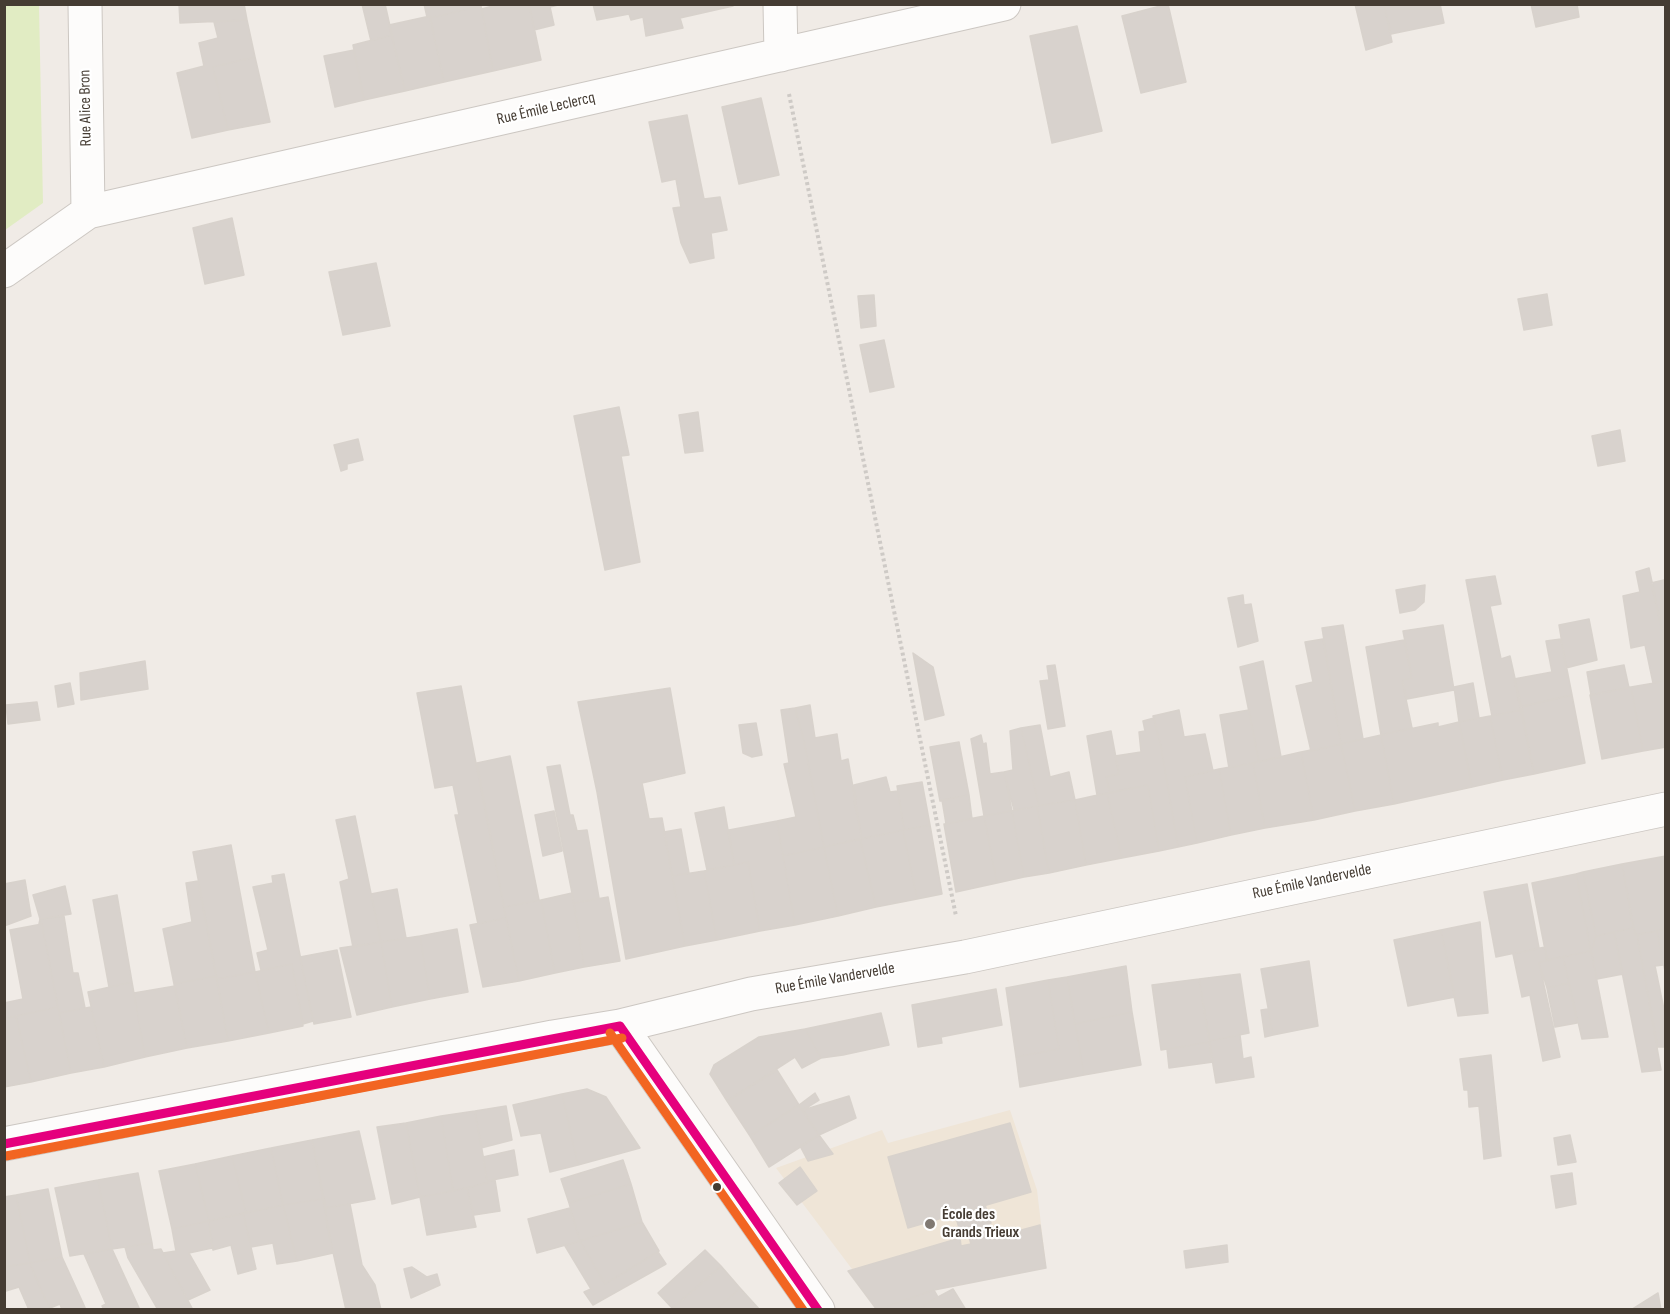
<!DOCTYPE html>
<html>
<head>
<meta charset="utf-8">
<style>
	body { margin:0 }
	#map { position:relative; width:1670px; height:1314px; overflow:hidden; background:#f0ebe6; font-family:"Sofia Sans Condensed",sans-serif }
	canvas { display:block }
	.frame { position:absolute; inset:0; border:6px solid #453c33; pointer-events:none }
</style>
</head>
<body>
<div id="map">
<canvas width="1670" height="1314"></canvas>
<div class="frame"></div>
</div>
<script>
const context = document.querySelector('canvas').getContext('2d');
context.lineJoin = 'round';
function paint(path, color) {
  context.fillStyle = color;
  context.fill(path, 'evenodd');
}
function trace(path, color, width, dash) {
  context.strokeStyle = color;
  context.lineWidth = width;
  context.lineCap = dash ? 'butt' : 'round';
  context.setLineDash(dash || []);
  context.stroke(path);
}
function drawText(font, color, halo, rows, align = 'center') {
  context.font = font + ' "Sofia Sans Condensed",sans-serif';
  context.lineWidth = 4.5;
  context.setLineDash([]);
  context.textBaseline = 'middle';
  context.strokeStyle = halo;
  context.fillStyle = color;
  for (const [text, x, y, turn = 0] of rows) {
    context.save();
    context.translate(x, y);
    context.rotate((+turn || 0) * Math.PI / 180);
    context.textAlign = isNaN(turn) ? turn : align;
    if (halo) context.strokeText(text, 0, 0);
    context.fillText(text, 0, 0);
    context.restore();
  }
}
paint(new Path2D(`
	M 1010,1110 L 1037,1190 L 1045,1258 L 876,1301 L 776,1168 L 882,1130 L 888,1143 Z`), '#efe5d7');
paint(new Path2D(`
	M 5,4 L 39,5 L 43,203 L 5,230 Z`), '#e1ecc3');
const building = new Path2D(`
	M 179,4 L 244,4 L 247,20 L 180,23 Z
	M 362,4 L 385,4 L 392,35 L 371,41 Z
	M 424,4 L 481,4 L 481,6 L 430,18 L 427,17 Z
	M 499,4 L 529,4 L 541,60 L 493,71 L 482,9 Z
	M 529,4 L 562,4 L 550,7 L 554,25 L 534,30 Z
	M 593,4 L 733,4 L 733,6 L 680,18 L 683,28 L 646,36 L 643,17 L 631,20 L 629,14 L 597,20 Z
	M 1168,4 L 1186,82 L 1141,93 L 1122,16 Z
	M 1355,4 L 1384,4 L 1392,42 L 1366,50 Z
	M 1384,4 L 1440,4 L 1444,23 L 1391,34 Z
	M 1531,4 L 1577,4 L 1579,17 L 1536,27 Z
	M 481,6 L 493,71 L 444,82 L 430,18 Z
	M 430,16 L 444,82 L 405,91 L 389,25 Z
	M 247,20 L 255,57 L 213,67 L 228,130 L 192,138 L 177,73 L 204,66 L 199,43 L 218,38 L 214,22 Z
	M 1077,26 L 1102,131 L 1052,143 L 1030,36 Z
	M 392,35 L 405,91 L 364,100 L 353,45 Z
	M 354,50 L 364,100 L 335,107 L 324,56 Z
	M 255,57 L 270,122 L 228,130 L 213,67 Z
	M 761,98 L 779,175 L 739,184 L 722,107 Z
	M 687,115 L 704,199 L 720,197 L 727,230 L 711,233 L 714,258 L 690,263 L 681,243 L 673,208 L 681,207 L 676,179 L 662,182 L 649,122 Z
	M 232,218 L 244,275 L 205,284 L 193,228 Z
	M 376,263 L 390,326 L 343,335 L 329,272 Z
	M 1547,294 L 1552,325 L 1524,330 L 1518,299 Z
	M 874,295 L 876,326 L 861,328 L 858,296 Z
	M 884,340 L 894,387 L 870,392 L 860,345 Z
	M 619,407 L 629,455 L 621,456 L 640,562 L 605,570 L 574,416 Z
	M 698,412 L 703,451 L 685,453 L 679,415 Z
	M 1620,430 L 1625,461 L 1598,466 L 1592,436 Z
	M 358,439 L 363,460 L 347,464 L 347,469 L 341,471 L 334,445 Z
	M 1649,568 L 1666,647 L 1666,681 L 1653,683 L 1645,645 L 1631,648 L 1623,596 L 1640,592 L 1636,572 Z
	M 1495,576 L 1501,604 L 1490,606 L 1501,659 L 1510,656 L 1522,710 L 1492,716 L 1466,580 Z
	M 1664,580 L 1666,586 L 1666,647 L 1651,583 Z
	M 1425,585 L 1424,602 L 1415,610 L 1400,613 L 1396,590 Z
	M 1243,595 L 1244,605 L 1251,604 L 1258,641 L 1238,647 L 1228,598 Z
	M 1589,619 L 1597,660 L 1566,668 L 1559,625 Z
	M 1343,625 L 1363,739 L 1341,744 L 1322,628 Z
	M 1443,625 L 1454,690 L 1407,699 L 1402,680 L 1412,678 L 1403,631 Z
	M 1323,639 L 1341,744 L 1311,751 L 1296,686 L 1313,682 L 1305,642 Z
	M 1561,639 L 1572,695 L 1520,707 L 1514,679 L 1552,672 L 1546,641 Z
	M 1404,640 L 1412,678 L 1402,680 L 1412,728 L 1381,735 L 1366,647 Z
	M 913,653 L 933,667 L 944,715 L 925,720 Z
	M 145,661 L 148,689 L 81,700 L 80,673 Z
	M 1263,661 L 1281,757 L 1259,762 L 1240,667 Z
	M 1055,665 L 1065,726 L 1048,729 L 1040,681 L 1049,680 L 1047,666 Z
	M 1624,665 L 1629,688 L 1591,695 L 1587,672 Z
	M 1666,681 L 1666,747 L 1643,751 L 1631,687 Z
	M 70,683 L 74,704 L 58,707 L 55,686 Z
	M 1473,683 L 1479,718 L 1459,722 L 1454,687 Z
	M 461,686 L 506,918 L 478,924 L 455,815 L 459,815 L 453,785 L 435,788 L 417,693 Z
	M 1631,687 L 1643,751 L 1602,759 L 1590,695 Z
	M 670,688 L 685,773 L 642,783 L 649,819 L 662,818 L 685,946 L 626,959 L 597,792 L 578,702 Z
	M 1572,695 L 1585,763 L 1534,774 L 1520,707 Z
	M 37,702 L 40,720 L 8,724 L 6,705 Z
	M 810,705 L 815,738 L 837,734 L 841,761 L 848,759 L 862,839 L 824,847 L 804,741 L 795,708 Z
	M 795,708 L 804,741 L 824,847 L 783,856 L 777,821 L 796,817 L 784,764 L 789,763 L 781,710 Z
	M 1179,710 L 1184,737 L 1205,734 L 1213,771 L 1185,777 L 1197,843 L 1178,847 L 1161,747 L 1153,716 Z
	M 1249,710 L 1259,762 L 1229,768 L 1220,715 Z
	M 1522,710 L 1534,774 L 1503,780 L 1490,716 Z
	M 1490,716 L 1503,780 L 1472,787 L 1459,722 Z
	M 1154,718 L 1161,747 L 1178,847 L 1159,851 L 1148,785 L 1110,793 L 1106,777 L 1119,774 L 1115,756 L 1141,752 L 1139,732 L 1145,731 L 1143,721 Z
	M 1459,722 L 1472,787 L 1394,804 L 1381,735 L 1438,723 L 1438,727 Z
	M 756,723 L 762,755 L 752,757 L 743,753 L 739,725 Z
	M 1040,725 L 1050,777 L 1069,772 L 1075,800 L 1039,806 L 1021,728 Z
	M 1021,728 L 1039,806 L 1014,810 L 1004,772 L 1013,770 L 1010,731 Z
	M 1111,731 L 1119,774 L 1106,777 L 1110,793 L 1097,795 L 1087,736 Z
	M 981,735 L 983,744 L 986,743 L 990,774 L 1004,772 L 1012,811 L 984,816 L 971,739 Z
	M 1381,735 L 1394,804 L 1355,811 L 1341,744 Z
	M 959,742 L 969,795 L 940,801 L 930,747 Z
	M 1341,744 L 1355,811 L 1314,820 L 1301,752 Z
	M 1301,752 L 1314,820 L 1265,828 L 1253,763 Z
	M 510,756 L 539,900 L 504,907 L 477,763 Z
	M 1253,763 L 1265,828 L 1231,835 L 1219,769 Z
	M 560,765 L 570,815 L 573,815 L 577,831 L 587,830 L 599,898 L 574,903 L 547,767 Z
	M 1219,769 L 1231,835 L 1197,843 L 1185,777 Z
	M 886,777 L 890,792 L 898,791 L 904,830 L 862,839 L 854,801 L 856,800 L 854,785 Z
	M 922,782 L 930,825 L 904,830 L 897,786 Z
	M 1148,785 L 1159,851 L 1122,858 L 1107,793 Z
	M 1107,793 L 1122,858 L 1086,865 L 1075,800 Z
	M 969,795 L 972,819 L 946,824 L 942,800 Z
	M 1075,800 L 1086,865 L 1049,873 L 1037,806 Z
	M 1037,806 L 1049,873 L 1024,877 L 1012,811 Z
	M 724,807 L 734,865 L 707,870 L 695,813 Z
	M 554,811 L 562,851 L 543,856 L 535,815 Z
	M 1012,811 L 1024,877 L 997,883 L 984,816 Z
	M 355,816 L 381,942 L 353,947 L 340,882 L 349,879 L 336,820 Z
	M 984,816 L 997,883 L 956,892 L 944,824 Z
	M 777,821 L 795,925 L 760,931 L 748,862 L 734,865 L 729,830 Z
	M 930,825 L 942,894 L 917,899 L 903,830 Z
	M 681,829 L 689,873 L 672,876 L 664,832 Z
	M 903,830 L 917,899 L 876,907 L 860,839 Z
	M 858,839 L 860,839 L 876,907 L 838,916 L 824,847 Z
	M 231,845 L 255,972 L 217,979 L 193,852 Z
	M 824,847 L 838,916 L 795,925 L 783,856 Z
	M 1666,856 L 1666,929 L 1635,935 L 1622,864 Z
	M 748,862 L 760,931 L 717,940 L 704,871 Z
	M 1622,864 L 1633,928 L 1596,936 L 1583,872 Z
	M 704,871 L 717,940 L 685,946 L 672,876 Z
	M 1583,872 L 1596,936 L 1591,951 L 1576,874 Z
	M 284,874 L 313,1021 L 303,1024 L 292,964 L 261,970 L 257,953 L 268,950 L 253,887 L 273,883 L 272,876 Z
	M 1576,874 L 1591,951 L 1547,960 L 1532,883 Z
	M 25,880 L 31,916 L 4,926 L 4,884 Z
	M 198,881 L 216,976 L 174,984 L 163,929 L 192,922 L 186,883 Z
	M 1527,884 L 1539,948 L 1496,957 L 1484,892 Z
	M 65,886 L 71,914 L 40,919 L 33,895 Z
	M 397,889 L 406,938 L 381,942 L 371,894 Z
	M 572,893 L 584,967 L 555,973 L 541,900 Z
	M 117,895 L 132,982 L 109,987 L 93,900 Z
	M 608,897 L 620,961 L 584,967 L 574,903 Z
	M 541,900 L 555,973 L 519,981 L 504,907 Z
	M 64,916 L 73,973 L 78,973 L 85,1008 L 59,1013 L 42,924 L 39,924 L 40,919 Z
	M 506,918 L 519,981 L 483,987 L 470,925 Z
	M 1480,922 L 1488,1013 L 1458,1016 L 1441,930 Z
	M 42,924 L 58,1007 L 4,1019 L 4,1003 L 23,999 L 10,930 Z
	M 1633,928 L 1637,935 L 1661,1070 L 1642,1072 L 1614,932 Z
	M 457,929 L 468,992 L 430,999 L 420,936 Z
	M 1666,929 L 1666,976 L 1657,931 Z
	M 1441,930 L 1455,997 L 1408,1006 L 1394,940 Z
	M 1657,931 L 1663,965 L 1655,966 L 1666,1019 L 1666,1047 L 1658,1047 L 1637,935 Z
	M 1614,932 L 1623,974 L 1597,979 L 1591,951 L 1596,936 Z
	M 420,936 L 430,999 L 392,1007 L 381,942 Z
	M 381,942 L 392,1007 L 357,1015 L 340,948 Z
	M 1545,947 L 1547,960 L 1539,963 L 1560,1057 L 1543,1061 L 1530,995 L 1522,997 L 1513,954 Z
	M 337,950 L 351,1017 L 314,1024 L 300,957 Z
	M 1591,951 L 1608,1037 L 1582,1039 L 1563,957 Z
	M 1563,957 L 1569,983 L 1547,988 L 1539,963 Z
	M 1309,961 L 1318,1026 L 1273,1035 L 1261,969 Z
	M 292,964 L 303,1026 L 269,1033 L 255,972 Z
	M 1126,966 L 1132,1012 L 1075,1024 L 1067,977 Z
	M 255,972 L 269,1033 L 228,1041 L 217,979 Z
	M 1240,974 L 1249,1033 L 1209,1041 L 1199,979 Z
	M 216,976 L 228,1041 L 187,1048 L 174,984 Z
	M 1067,977 L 1084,1075 L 1020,1087 L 1016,1057 L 1059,1049 L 1048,980 Z
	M 1199,979 L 1210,1042 L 1161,1050 L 1152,985 Z
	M 1048,980 L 1059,1049 L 1016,1057 L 1006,988 Z
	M 132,982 L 145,1057 L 104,1067 L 88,992 Z
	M 1569,983 L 1577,1023 L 1555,1027 L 1547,988 Z
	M 175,986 L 187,1048 L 145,1057 L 134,993 Z
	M 996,989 L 1002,1025 L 941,1037 L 942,1043 L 918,1047 L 912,1005 Z
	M 58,1007 L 71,1073 L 31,1082 L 16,1016 Z
	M 91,1007 L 104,1067 L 71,1073 L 59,1013 Z
	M 1268,1009 L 1273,1035 L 1265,1037 L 1261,1010 Z
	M 1132,1012 L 1141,1065 L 1084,1075 L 1075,1024 Z
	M 881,1013 L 889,1045 L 843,1055 L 821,1058 L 805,1029 Z
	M 16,1016 L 31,1082 L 4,1087 L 4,1019 Z
	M 805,1029 L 821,1058 L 802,1068 L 795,1057 L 727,1101 L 710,1074 L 714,1065 L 759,1037 Z
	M 1240,1035 L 1243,1059 L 1251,1057 L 1254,1077 L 1216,1083 L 1209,1041 Z
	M 1210,1042 L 1213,1062 L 1169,1068 L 1167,1049 Z
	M 1491,1055 L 1501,1156 L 1484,1159 L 1479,1106 L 1469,1107 L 1468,1090 L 1464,1090 L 1460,1059 Z
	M 777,1070 L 799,1105 L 750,1136 L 727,1101 Z
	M 587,1089 L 606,1097 L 640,1148 L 578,1165 L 562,1094 Z
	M 815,1093 L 819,1100 L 803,1110 L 799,1105 Z
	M 562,1094 L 578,1165 L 550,1172 L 541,1133 L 521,1136 L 513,1105 Z
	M 849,1096 L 856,1118 L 819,1135 L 803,1110 Z
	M 799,1105 L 819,1135 L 769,1167 L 750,1136 Z
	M 506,1106 L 512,1140 L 481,1148 L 475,1111 Z
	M 475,1111 L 488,1183 L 453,1191 L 441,1116 Z
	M 441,1116 L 453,1191 L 420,1197 L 406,1123 Z
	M 406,1123 L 420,1197 L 392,1204 L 377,1127 Z
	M 1010,1123 L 1031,1192 L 908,1228 L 888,1157 Z
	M 359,1131 L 375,1199 L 326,1208 L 312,1140 Z
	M 819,1135 L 833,1154 L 808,1161 L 800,1146 Z
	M 1570,1135 L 1576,1162 L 1558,1165 L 1554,1138 Z
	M 312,1140 L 323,1199 L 283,1205 L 271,1148 Z
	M 271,1148 L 283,1205 L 246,1213 L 232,1156 Z
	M 514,1150 L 518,1175 L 487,1181 L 483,1157 Z
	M 232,1156 L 246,1213 L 209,1221 L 195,1164 Z
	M 623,1160 L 631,1184 L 569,1203 L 561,1179 Z
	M 195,1164 L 209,1221 L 172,1229 L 159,1171 Z
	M 800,1167 L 817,1191 L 797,1205 L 779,1183 Z
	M 138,1173 L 152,1243 L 112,1249 L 98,1180 Z
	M 1572,1173 L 1576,1204 L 1556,1208 L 1551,1176 Z
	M 98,1180 L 112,1249 L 70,1256 L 55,1188 Z
	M 495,1180 L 500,1211 L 474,1215 L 467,1188 Z
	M 631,1184 L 642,1222 L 580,1241 L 569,1203 Z
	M 467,1188 L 476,1227 L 427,1235 L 420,1197 Z
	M 48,1189 L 62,1257 L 30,1263 L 16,1195 Z
	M 16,1195 L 30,1263 L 4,1267 L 4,1197 Z
	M 323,1199 L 333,1253 L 297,1261 L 283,1205 Z
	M 350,1204 L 362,1265 L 375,1285 L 381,1310 L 346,1310 L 326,1221 L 326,1208 Z
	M 283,1205 L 297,1261 L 277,1264 L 273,1243 L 251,1247 L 243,1213 Z
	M 985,1205 L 991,1223 L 984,1226 L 988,1239 L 1040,1225 L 1046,1268 L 934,1290 L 877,1310 L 848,1271 L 960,1238 L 961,1246 L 971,1244 L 967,1230 L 960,1232 L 955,1214 Z
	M 570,1208 L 580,1241 L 537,1253 L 528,1219 Z
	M 243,1213 L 256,1269 L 238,1274 L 231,1245 L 213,1250 L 209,1221 Z
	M 209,1221 L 212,1248 L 189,1253 L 210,1290 L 188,1300 L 163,1253 L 176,1251 L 172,1229 Z
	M 642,1222 L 659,1251 L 605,1284 L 580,1241 Z
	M 580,1241 L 605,1284 L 658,1252 L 666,1264 L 593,1305 L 584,1292 L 591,1289 L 565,1246 Z
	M 152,1243 L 153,1250 L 161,1249 L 193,1310 L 158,1310 L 128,1258 L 125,1247 Z
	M 1227,1245 L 1228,1262 L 1186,1268 L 1184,1251 Z
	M 112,1249 L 140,1310 L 104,1310 L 102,1306 L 106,1304 L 84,1254 Z
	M 705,1250 L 721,1266 L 672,1308 L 658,1293 Z
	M 62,1257 L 83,1303 L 86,1310 L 62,1310 L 60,1304 L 50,1308 L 44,1297 L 30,1263 Z
	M 30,1263 L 38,1283 L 51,1310 L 29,1310 L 19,1287 L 6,1291 L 4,1267 Z
	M 721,1266 L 740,1288 L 716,1310 L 671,1310 Z
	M 412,1267 L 427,1277 L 437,1274 L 440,1285 L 411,1298 L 404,1269 Z
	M 740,1288 L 760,1310 L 716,1310 Z
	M 953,1289 L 966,1310 L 917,1310 L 938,1297 Z
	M 934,1290 L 938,1297 L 917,1310 L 877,1310 Z
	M 1658,1293 L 1661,1310 L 1631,1310 Z`);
paint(building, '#d8d2cd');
trace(building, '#d8d2cc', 1.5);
const minor = new Path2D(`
	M 85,4 L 88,212
	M 780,4 L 781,55
	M 4,271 L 88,212 L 1004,4
	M 620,1026 L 818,1310
	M 4,1144 L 553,1037 L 620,1026 L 751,994 L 965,957 L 1666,809`);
trace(minor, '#ccc7c2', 35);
trace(new Path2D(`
	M 789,94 L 956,916`), '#cecac6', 4, [3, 3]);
trace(minor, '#fdfcfb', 33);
trace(new Path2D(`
	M 620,1026 L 818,1310
	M 4,1144 L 620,1026`), '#e5007d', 9);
trace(new Path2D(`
	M 610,1033 L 803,1310
	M 6,1156 L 622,1038`), '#f26522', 9);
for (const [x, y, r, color] of [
	[717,1187,5,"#453c33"],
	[930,1224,6,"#817972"]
]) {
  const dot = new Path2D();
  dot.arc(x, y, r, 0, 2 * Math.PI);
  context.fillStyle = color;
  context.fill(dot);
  trace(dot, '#fff', 2);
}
drawText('16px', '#453c33', '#fff', [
	["Rue Alice Bron",86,108,-91],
	["Rue Émile Leclercq",546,109,-13],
	["Rue Émile Vandervelde",1312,882,-12],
	["Rue Émile Vandervelde",835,979,-10]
]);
drawText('bold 16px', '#453c33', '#fff', [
	["École des",942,1215],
	["Grands Trieux",942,1233]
], 'left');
</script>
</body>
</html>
